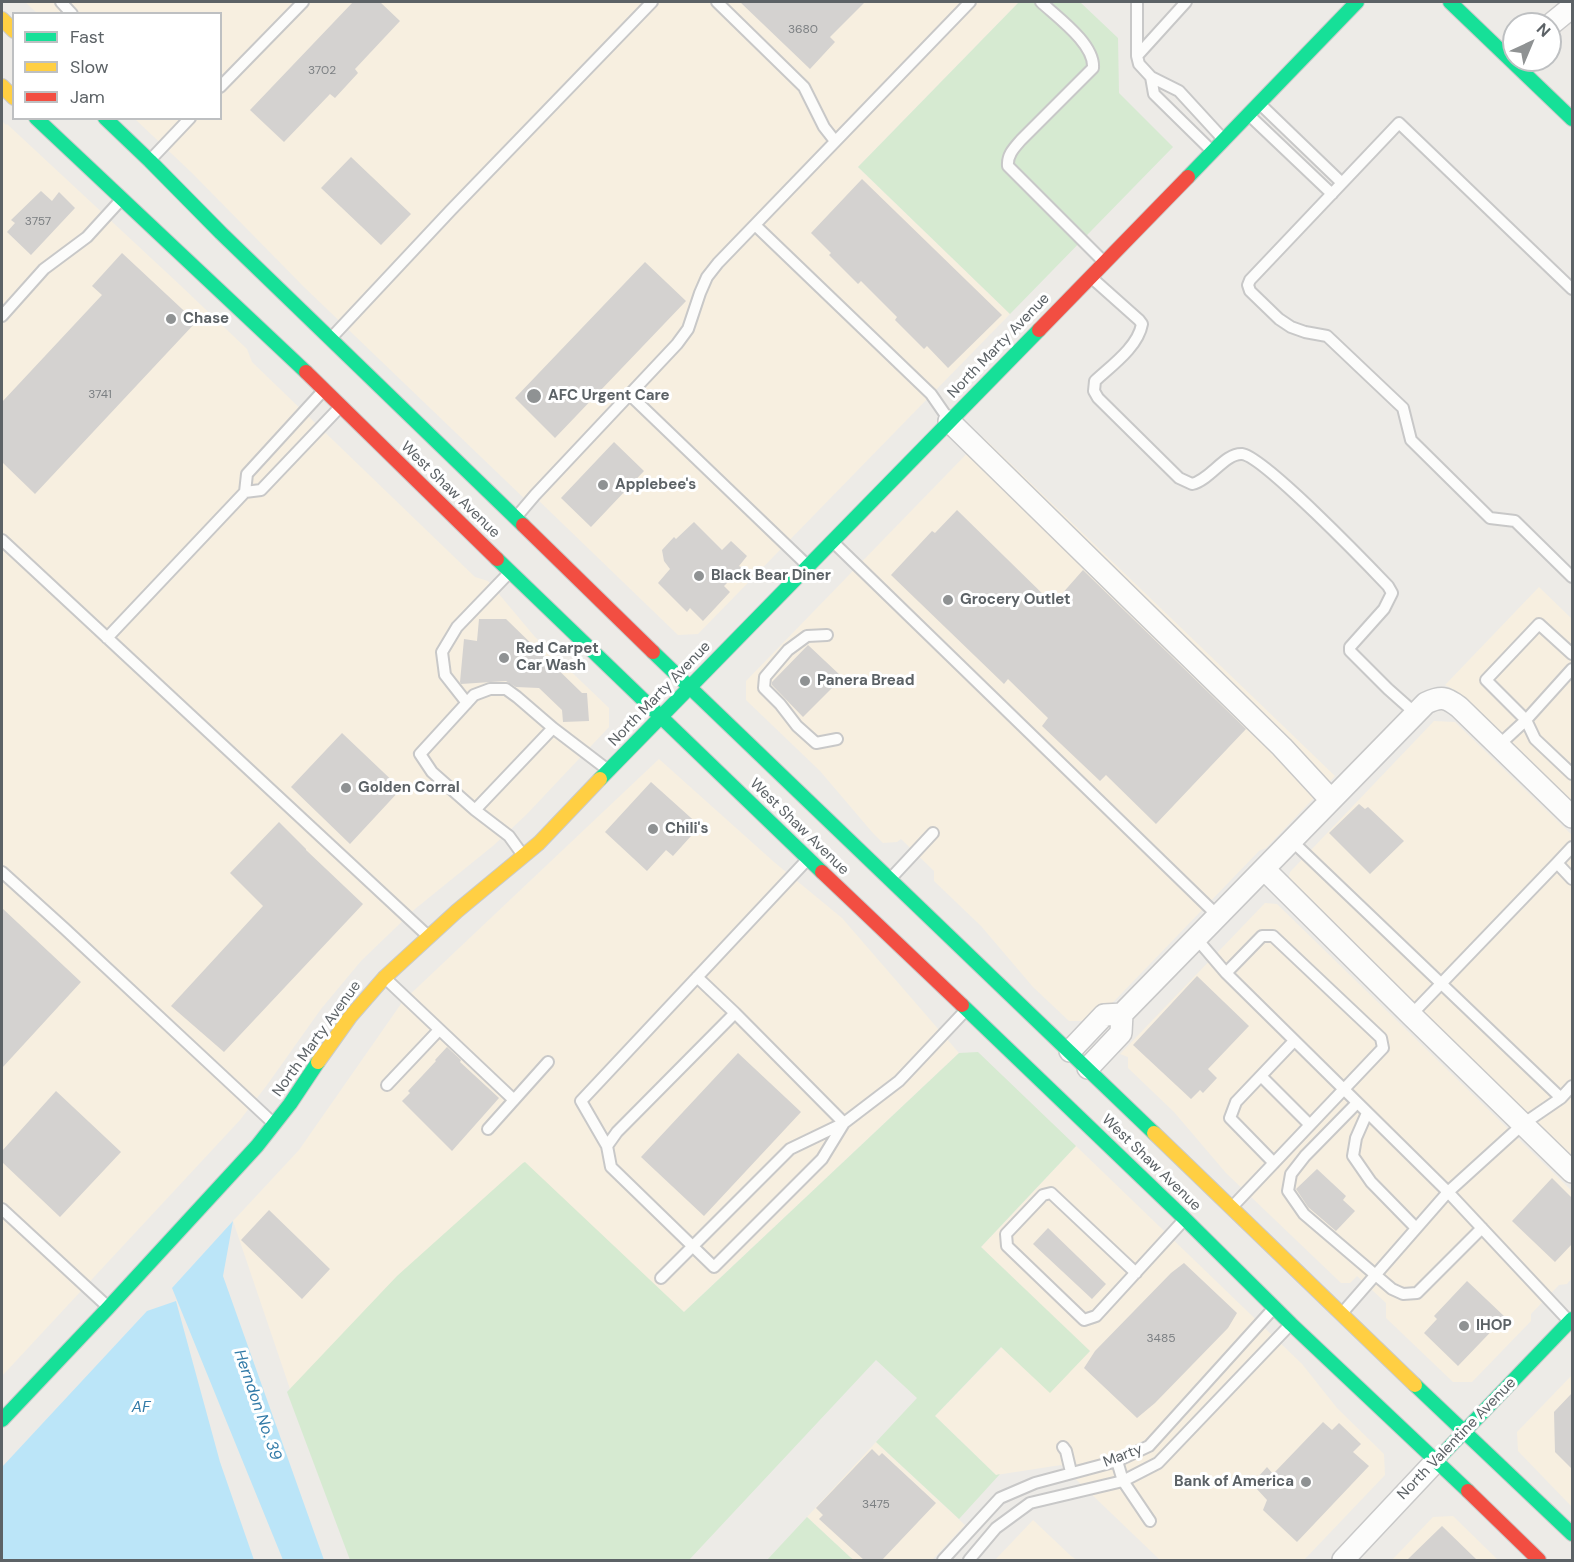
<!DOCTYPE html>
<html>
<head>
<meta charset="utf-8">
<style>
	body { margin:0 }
	#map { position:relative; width:1574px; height:1562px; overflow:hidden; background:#edebe7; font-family:"DM Sans",sans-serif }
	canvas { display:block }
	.frame { position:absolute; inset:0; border:3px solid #5c6266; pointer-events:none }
	.legend { position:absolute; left:12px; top:12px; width:210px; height:108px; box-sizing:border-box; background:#fff; border:2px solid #bec0c2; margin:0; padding:8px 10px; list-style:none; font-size:18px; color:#5c6266 }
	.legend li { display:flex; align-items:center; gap:12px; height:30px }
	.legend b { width:30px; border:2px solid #bec0c2 }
	.north { position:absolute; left:1502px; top:12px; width:60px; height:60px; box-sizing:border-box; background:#fff; border:2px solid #bec0c2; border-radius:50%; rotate:44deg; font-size:16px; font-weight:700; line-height:24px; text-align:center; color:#5c6266 }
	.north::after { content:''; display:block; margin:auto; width:21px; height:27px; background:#8f9293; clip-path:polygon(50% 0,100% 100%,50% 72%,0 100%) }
</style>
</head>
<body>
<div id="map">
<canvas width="1574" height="1562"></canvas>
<div class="frame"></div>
<ul class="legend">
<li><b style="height:8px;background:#16e098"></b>Fast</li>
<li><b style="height:8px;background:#ffcf43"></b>Slow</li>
<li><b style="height:8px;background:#f24e42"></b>Jam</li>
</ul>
<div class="north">N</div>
</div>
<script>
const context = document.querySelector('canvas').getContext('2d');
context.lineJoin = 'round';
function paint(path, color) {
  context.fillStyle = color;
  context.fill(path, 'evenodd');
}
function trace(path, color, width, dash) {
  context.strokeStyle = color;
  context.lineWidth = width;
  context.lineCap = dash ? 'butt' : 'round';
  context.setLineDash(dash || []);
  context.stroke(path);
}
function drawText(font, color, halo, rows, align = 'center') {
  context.font = font + ' "DM Sans",sans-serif';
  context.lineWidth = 6;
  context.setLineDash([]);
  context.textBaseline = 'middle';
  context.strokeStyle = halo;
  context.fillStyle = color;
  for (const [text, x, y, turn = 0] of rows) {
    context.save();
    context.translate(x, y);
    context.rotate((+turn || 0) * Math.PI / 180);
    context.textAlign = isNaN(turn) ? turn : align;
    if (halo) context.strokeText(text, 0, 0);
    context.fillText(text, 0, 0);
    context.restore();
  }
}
paint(new Path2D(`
	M 25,2 L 1019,2 L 858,167 L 1010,314 L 698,634 L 678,635 L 536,498 L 530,504 L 304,287 L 192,173 L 135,119 L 220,118 L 220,14 L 37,13 Z
	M 2,121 L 6,125 L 7,124 L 180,285 L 247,349 L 252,362 L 475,577 L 488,581 L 535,637 L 609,708 L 609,727 L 527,814 L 494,845 L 415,909 L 361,961 L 321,1009 L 267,1085 L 240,1120 L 2,1376 Z
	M 983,437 L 1335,776 L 1266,848 L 1259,851 L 1095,1021 L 1069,1021 L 1033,987 L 981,926 L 934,881 L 934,871 L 901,839 L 897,842 L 883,843 L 872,832 L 820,771 L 746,700 L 746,681 Z
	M 1539,587 L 1572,619 L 1572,802 L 1460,694 L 1453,689 L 1445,685 Z
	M 1434,721 L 1455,722 L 1572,835 L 1572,1157 L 1430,1021 L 1288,880 L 1290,872 Z
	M 659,759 L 774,862 L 842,918 L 959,1053 L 684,1312 L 290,1389 L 233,1221 L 299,1150 L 403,1001 Z
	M 1265,903 L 1277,904 L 1572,1191 L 1572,1278 L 1567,1284 L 1559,1285 L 1531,1314 L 1531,1321 L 1472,1382 L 1453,1382 L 1386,1318 L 1386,1303 L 1357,1276 L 1350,1283 L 1341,1283 L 1226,1173 L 1174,1112 L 1128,1068 L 1128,1057 L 1120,1054 Z
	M 1076,1146 L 1302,1364 L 1337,1408 L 1384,1454 L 1385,1475 L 1304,1560 L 1160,1560 L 1061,1465 L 996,1475 L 935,1416 L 1002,1347 L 1090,1352 L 981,1247 Z
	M 1572,1375 L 1572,1507 L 1518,1451 L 1517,1432 Z
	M 876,1442 L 965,1525 L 932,1560 L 853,1560 L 807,1517 Z
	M 1453,1516 L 1498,1560 L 1392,1560 L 1433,1517 Z
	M 1033,1520 L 1071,1556 L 1077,1560 L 995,1560 Z`), '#f7efe0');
paint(new Path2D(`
	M 1019,2 L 1080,2 L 1118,38 L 1119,93 L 1173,147 L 1010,314 L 858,167 Z
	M 978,1052 L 1076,1146 L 981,1247 L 1090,1351 L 1050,1393 L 1001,1347 L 935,1416 L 996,1475 L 1000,1474 L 959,1519 L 876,1442 L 917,1398 L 876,1360 L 689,1560 L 350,1560 L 287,1392 L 397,1276 L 523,1163 L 525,1162 L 684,1312 L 959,1053 Z
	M 807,1517 L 850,1557 L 854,1560 L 767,1560 Z`), '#d6ead1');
paint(new Path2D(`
	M 233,1221 L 223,1276 L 324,1560 L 283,1560 L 172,1288 Z
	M 176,1301 L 220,1462 L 254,1560 L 2,1560 L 2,1467 L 147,1311 Z`), '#bbe5f8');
paint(new Path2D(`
	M 353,2 L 380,2 L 400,21 L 355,69 L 358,73 L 335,98 L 330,94 L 284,142 L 250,110 Z
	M 740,2 L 865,2 L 830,37 L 835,42 L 810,69 Z
	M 351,157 L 411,214 L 381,245 L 321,188 Z
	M 862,179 L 1002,315 L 948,368 L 927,346 L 924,349 L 895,320 L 897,317 L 861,281 L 858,284 L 829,255 L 831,253 L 811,233 Z
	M 41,191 L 52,201 L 59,192 L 75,208 L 31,255 L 7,232 L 15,223 L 11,220 Z
	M 122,253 L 196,322 L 35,494 L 2,462 L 2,402 L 102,295 L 92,286 Z
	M 645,262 L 686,301 L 555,438 L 515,398 Z
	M 614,442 L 644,471 L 591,527 L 561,498 Z
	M 957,510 L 1053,604 L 1083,570 L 1246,729 L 1156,824 L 1106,775 L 1100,781 L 1042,726 L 1048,718 L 1008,679 L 1004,684 L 891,575 L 932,531 L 935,533 Z
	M 694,522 L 722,550 L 731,541 L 747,556 L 739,566 L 742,568 L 724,586 L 730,592 L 703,621 L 690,608 L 687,612 L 658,583 L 670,569 L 664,561 L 662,550 L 674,537 L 676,539 Z
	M 479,619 L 506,619 L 582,693 L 587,693 L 589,721 L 563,722 L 562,710 L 539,688 L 516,687 L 506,681 L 461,684 L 460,682 L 464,639 L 477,641 Z
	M 808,645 L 841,676 L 830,686 L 832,688 L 803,717 L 772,685 L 772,682 Z
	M 342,733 L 401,789 L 350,844 L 291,787 Z
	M 651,782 L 700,826 L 673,856 L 666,850 L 647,871 L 605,832 Z
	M 1359,804 L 1365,809 L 1368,807 L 1404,841 L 1370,874 L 1329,833 Z
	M 279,822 L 306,849 L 306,850 L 363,904 L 224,1052 L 171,1006 L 263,906 L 230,873 Z
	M 2,908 L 81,982 L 2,1068 Z
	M 1197,976 L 1249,1026 L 1208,1069 L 1217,1078 L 1203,1093 L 1200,1090 L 1191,1099 L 1133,1045 Z
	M 447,1047 L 461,1060 L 460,1062 L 499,1098 L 452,1151 L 402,1101 L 410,1093 L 408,1091 L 436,1061 L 435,1060 Z
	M 738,1053 L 801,1112 L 704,1216 L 641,1157 Z
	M 56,1091 L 121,1152 L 60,1217 L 2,1162 L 2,1151 Z
	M 1317,1169 L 1346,1196 L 1343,1200 L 1355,1211 L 1336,1231 L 1308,1207 L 1296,1189 Z
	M 1552,1178 L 1572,1198 L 1572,1244 L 1555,1262 L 1512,1221 Z
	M 269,1210 L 330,1269 L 302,1299 L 241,1240 Z
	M 1048,1228 L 1106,1284 L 1092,1299 L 1033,1244 Z
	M 1184,1263 L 1237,1313 L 1228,1328 L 1155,1403 L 1137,1418 L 1084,1368 L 1095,1351 L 1171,1273 Z
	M 1467,1281 L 1505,1317 L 1458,1366 L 1424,1333 L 1437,1319 L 1434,1316 Z
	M 1572,1393 L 1572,1469 L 1555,1452 L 1554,1412 Z
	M 1323,1422 L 1332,1430 L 1339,1423 L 1361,1444 L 1353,1452 L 1369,1466 L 1297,1542 L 1263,1510 L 1267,1500 L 1256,1488 L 1259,1476 L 1267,1467 L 1273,1474 Z
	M 872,1449 L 879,1456 L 882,1453 L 936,1503 L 882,1560 L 864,1560 L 819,1519 L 823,1515 L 816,1508 Z
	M 1442,1526 L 1477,1560 L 1407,1560 Z`), '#d4d2d0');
const lane = new Path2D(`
	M 61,2 L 72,14
	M 717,2 L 804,87 L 824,127 L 835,141
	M 1041,2 C 1057,17 1095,44 1093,68 L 1021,140 C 1014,148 1007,155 1008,166 L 1103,261
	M 1137,2 L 1137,56 L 1139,64 L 1151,77 L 1179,91 L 1224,140
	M 1137,56 L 1186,2
	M 1151,77 L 1154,94 L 1212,151
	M 220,87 L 303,2
	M 1260,104 L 1342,183
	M 1251,117 L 1332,194
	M 153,157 L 190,118
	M 755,225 L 931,394 L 949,420
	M 1093,279 L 1139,320 L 1142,324 C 1138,347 1111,366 1095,381 L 1094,391 L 1098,398 L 1179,478 L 1192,484 C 1210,480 1225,453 1242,454 C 1263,456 1367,564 1388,586 L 1392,593 L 1384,609 L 1350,647 L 1350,651 L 1388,689 L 1415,713
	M 1572,289 L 1399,123 L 1250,280 L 1248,285 L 1250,291 L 1279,319 L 1291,327 L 1305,332 L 1327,336 L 1403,408 L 1411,440 L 1490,518 L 1515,521 L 1572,577
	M 2,316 L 44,269 L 87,237 L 119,202
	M 333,336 L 451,210 L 652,2
	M 322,392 L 247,474 L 245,492 L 261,490 L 340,407
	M 630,395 L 807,565
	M 518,515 L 535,495 L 677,344 L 688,329 L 700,293 L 707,277 L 718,263 L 970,2
	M 2,540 L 428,936
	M 833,542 L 1218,916
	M 827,635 L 807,636 L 788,650 L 765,677 L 764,688 L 780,704 L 797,726 L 816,743 L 837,739
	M 107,638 L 245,492
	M 1572,654 L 1539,624 L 1486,680 L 1526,720 L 1535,739 L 1572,774
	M 467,703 L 445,675 L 442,652 L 457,627 L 508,574
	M 1499,745 L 1526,720 L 1572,669
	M 475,810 L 553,728
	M 1292,841 L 1561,1098
	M 522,854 L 509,836 L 475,810 L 432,772 L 420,754 L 474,695 L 490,689 L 506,689 L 517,697 L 553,728 L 608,770
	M 806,861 L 581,1101 L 607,1146 L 617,1132 L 735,1013 L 844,1123 L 899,1081 L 965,1011
	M 1557,863 L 1572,847
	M 2,872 L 65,929 L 272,1122
	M 892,877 L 933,833
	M 1196,938 L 1226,973 L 1448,1192 L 1568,1320
	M 1226,973 L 1262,936 L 1273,936 L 1381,1038 L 1383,1048 L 1233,1206
	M 697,977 L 735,1013
	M 385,978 L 514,1100
	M 1411,1015 L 1557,863 L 1572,879
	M 1261,1076 L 1310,1125
	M 387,1085 L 439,1030
	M 1357,1103 L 1305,1156 L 1291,1174 L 1288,1191 L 1304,1214 L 1392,1289 L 1403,1294 L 1417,1293 L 1482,1228
	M 1367,1113 L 1356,1138 L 1353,1156 L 1371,1182 L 1416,1228
	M 488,1129 L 548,1062
	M 607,1146 L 611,1167 L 714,1267 L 822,1159 L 844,1123
	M 1274,1163 L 1230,1118 L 1236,1102 L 1294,1041
	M 2,1209 L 107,1306
	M 1136,1273 L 1051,1193 L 1043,1195 L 1006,1234 L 1007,1246 L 1084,1320 L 1096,1316 L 1183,1221
	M 661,1278 L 790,1149 L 844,1123
	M 1343,1312 L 1448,1192 L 1523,1124 L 1561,1098 L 1572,1086
	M 1063,1447 L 1066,1451 L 1071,1472
	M 1117,1461 L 1123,1481 L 1150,1521
	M 943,1560 L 1000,1498 L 1035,1483 L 1117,1461 L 1149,1446 L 1272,1310
	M 969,1560 L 996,1528 L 1030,1503 L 1123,1481 L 1158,1463 L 1288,1327`);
const street = new Path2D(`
	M 1550,25 L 1572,7
	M 949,421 L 1282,747 L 1331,800
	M 1264,869 L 1411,1015 L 1572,1172
	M 1070,1051 L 1104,1015 L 1122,1014
	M 1088,1068 L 1121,1033 L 1122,1014 L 1426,703 C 1441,696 1446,697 1459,707 L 1572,817
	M 1343,1560 L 1436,1461`);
const fast = new Path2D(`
	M 1450,2 L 1572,119
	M 36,118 L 306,372
	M 105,118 L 150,161 L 221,233 L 523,525
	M 1188,177 L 1357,2
	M 497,559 L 822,872
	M 653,652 L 1154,1133
	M 600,779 L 1039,330
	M 962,1005 L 1185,1219 L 1291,1324 L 1468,1491
	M 1415,1385 L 1572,1534
	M 2,1420 L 108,1308 L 257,1146 L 290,1104 L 318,1062
	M 1436,1461 L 1572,1319`);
const slow = new Path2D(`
	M 2,19 L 14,31
	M 2,86 L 14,98
	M 318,1062 L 350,1017 L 384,978 L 457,911 L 539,843 L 600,779
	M 1154,1133 L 1415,1385`);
const jam = new Path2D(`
	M 1039,330 L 1188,177
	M 306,372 L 497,559
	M 523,525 L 653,652
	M 822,872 L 962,1005
	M 1468,1491 L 1539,1560`);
trace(lane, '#c8c8c8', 14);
trace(street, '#c8c8c8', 24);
trace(fast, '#c9caca', 16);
trace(slow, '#c9caca', 16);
trace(jam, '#c9caca', 16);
trace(lane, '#fcfcfb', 10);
trace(street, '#fcfcfb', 21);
trace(fast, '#16e098', 14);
trace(slow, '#ffcf43', 14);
trace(jam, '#f24e42', 14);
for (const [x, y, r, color] of [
	[171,319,6,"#8f9293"],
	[534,396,8,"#8f9293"],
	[603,485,6,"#8f9293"],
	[699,576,6,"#8f9293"],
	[948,600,6,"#8f9293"],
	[504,658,6,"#8f9293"],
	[805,681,6,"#8f9293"],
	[346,788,6,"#8f9293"],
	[653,829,6,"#8f9293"],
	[1464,1326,6,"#8f9293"],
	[1306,1482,6,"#8f9293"]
]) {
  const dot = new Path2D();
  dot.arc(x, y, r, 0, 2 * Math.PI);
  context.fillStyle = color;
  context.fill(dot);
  trace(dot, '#fff', 2);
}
drawText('12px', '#7b7f82', null, [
	["3680",803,30],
	["3702",322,71],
	["3757",38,222],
	["3741",100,395],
	["3485",1161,1339],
	["3475",876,1505]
]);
drawText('bold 15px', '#5c6266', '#fff', [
	["Chase",183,319],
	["AFC Urgent Care",548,396],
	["Applebee's",615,485],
	["Black Bear Diner",711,576],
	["Grocery Outlet",960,600],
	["Red Carpet",516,649],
	["Car Wash",516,666],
	["Panera Bread",817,681],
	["Golden Corral",358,788],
	["Chili's",665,829],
	["IHOP",1476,1326],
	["Bank of America",1294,1482,"right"]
], 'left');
drawText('15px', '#5c6266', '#fff', [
	["North Marty Avenue",999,346,-46],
	["West Shaw Avenue",450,490,44],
	["North Marty Avenue",660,694,-46],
	["West Shaw Avenue",799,827,44],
	["North Marty Avenue",317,1039,-54],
	["West Shaw Avenue",1151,1163,44],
	["North Valentine Avenue",1457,1439,-46],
	["Marty",1123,1456,-21]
]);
drawText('italic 16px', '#337ba8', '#fff', [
	["Herndon No. 39",257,1405,71],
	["AF",141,1408]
]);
</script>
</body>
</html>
